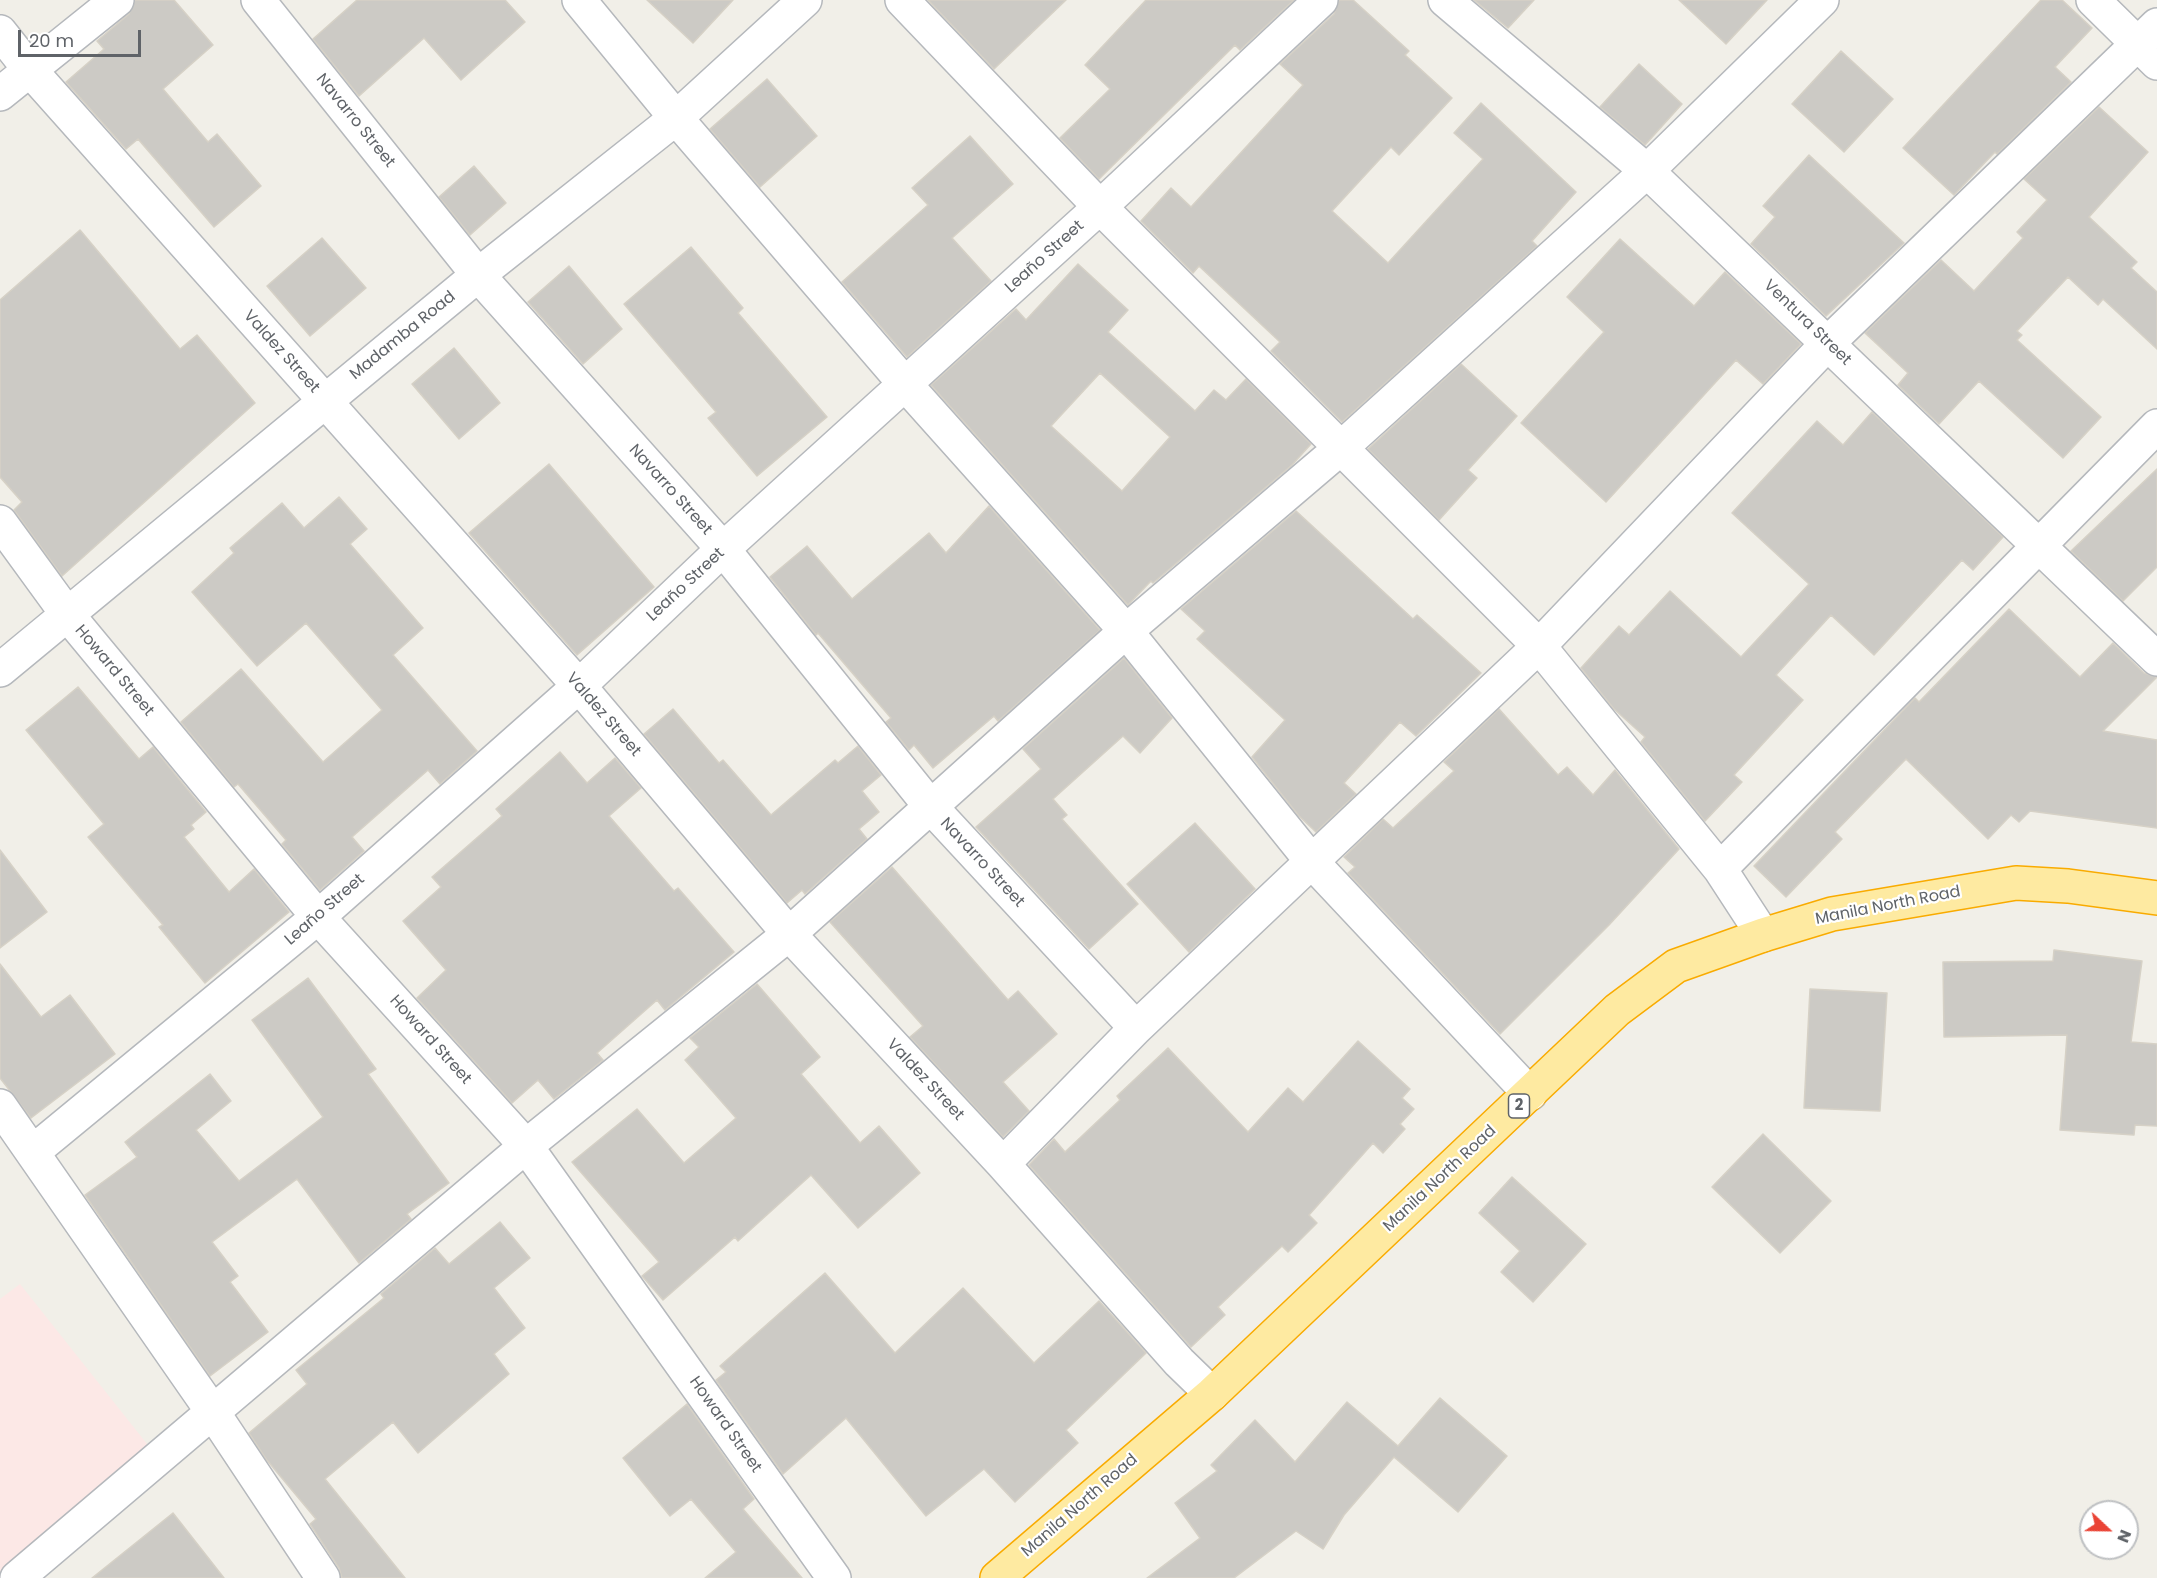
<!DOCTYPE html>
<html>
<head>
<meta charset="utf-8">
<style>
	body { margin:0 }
	#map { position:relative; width:2157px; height:1578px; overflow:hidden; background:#f1efe8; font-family:Poppins,sans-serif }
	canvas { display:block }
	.north { position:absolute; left:2079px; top:1500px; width:60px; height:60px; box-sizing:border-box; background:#fff; border:2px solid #bfc1c3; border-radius:50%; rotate:112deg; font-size:16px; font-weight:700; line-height:24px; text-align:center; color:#5f6368 }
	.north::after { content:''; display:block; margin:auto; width:21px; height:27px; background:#ea4335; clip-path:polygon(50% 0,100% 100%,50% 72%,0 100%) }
	.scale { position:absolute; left:18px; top:30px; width:123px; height:27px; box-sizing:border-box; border:3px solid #5f6368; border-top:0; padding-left:8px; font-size:18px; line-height:21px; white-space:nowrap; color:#5f6368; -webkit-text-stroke:4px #fff; paint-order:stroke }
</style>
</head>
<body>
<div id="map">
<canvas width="2157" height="1578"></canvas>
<div class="north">N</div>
<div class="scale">20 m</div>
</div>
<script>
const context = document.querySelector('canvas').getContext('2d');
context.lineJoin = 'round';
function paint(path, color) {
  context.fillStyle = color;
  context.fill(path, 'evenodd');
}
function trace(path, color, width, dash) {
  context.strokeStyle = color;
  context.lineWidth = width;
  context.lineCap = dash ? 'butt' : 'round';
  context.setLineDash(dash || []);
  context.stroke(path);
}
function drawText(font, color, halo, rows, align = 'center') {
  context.font = font + ' Poppins,sans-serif';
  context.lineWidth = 4.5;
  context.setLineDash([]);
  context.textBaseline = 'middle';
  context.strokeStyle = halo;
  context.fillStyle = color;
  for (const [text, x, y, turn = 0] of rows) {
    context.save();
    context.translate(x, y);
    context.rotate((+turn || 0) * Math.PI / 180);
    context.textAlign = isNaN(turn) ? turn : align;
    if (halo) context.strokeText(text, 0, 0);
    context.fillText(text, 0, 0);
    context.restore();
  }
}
paint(new Path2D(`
	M 20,1284 L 151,1449 L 0,1571 L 0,1299 Z`), '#fce8e6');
const building = new Path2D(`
	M 135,0 L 174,0 L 213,45 L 163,89 L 208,142 L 217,134 L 261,186 L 214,227 L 138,139 L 126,149 L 66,82 L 104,49 L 97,41 L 129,14 Z
	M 357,0 L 505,0 L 525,22 L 461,80 L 424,38 L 359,96 L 313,39 Z
	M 647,0 L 733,0 L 693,43 Z
	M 928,0 L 1066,0 L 994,69 Z
	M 1146,0 L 1294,0 L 1240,50 L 1235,45 L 1099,179 L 1060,138 L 1110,89 L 1085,65 Z
	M 1339,0 L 1353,0 L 1409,51 L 1405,55 L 1452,98 L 1399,155 L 1391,147 L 1332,211 L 1388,263 L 1483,159 L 1454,133 L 1481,103 L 1576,192 L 1532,241 L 1537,246 L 1342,422 L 1271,351 L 1280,342 L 1199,266 L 1193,273 L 1141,221 L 1171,188 L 1191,207 L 1303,85 L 1280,64 L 1334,14 Z
	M 1474,0 L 1534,0 L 1508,28 Z
	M 1679,0 L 1767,0 L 1726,44 Z
	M 2041,0 L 2062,0 L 2092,28 L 2055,67 L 2071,82 L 1997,154 L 1995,152 L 1954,195 L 1903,148 Z
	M 1841,51 L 1893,99 L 1844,152 L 1792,104 Z
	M 1639,64 L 1682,104 L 1645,145 L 1600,107 Z
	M 767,79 L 817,136 L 760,187 L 710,129 Z
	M 2099,107 L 2148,152 L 2089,217 L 2137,262 L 2131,268 L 2157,292 L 2157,349 L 2103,299 L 2098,305 L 2068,277 L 2017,331 L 2022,335 L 2017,340 L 2101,417 L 2063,458 L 1979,381 L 1939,424 L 1898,385 L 1908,373 L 1865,333 L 1941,260 L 1974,291 L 2023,238 L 2017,232 L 2047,200 L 2024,179 Z
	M 970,136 L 1013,184 L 952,238 L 991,281 L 907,357 L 842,282 L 928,205 L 912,188 Z
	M 1809,155 L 1904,243 L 1826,316 L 1751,244 L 1775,217 L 1763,206 Z
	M 474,166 L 506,203 L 470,235 L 439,197 Z
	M 80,230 L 180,349 L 197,335 L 255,403 L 62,576 L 14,510 L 22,502 L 0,477 L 0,300 Z
	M 322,238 L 366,288 L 310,336 L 267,286 Z
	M 1620,239 L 1694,306 L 1725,272 L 1801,344 L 1763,384 L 1736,360 L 1606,502 L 1521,423 L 1604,332 L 1567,297 Z
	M 691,247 L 743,308 L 738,313 L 827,417 L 757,476 L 708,418 L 716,412 L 624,304 Z
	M 1078,264 L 1128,310 L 1108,332 L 1195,411 L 1214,390 L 1226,400 L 1246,379 L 1311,444 L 1292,465 L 1153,583 L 1151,581 L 1128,605 L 931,385 L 1016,309 L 1026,320 ZM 1100,373 L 1170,437 L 1122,491 L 1051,426 Z
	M 569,266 L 622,329 L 583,364 L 528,302 Z
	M 454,348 L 500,403 L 459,439 L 412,384 Z
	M 1461,364 L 1517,416 L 1468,470 L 1477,478 L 1439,520 L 1368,449 Z
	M 1872,412 L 2003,537 L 1973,570 L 1962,560 L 1874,655 L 1831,615 L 1776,675 L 1803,700 L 1734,775 L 1742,782 L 1705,821 L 1641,742 L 1645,737 L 1614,709 L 1581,668 L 1619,626 L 1629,635 L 1670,591 L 1741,657 L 1809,584 L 1732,513 L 1817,421 L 1843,445 Z
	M 549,464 L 654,587 L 577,655 L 469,533 Z
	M 2157,469 L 2157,567 L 2123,601 L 2071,551 Z
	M 339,497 L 367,529 L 350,544 L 423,628 L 393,655 L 477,751 L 440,784 L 428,770 L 352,837 L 364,851 L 320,890 L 282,844 L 286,840 L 238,784 L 234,787 L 181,722 L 241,669 L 323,762 L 382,710 L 306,623 L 257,666 L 192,592 L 234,553 L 230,548 L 282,503 L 304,528 Z
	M 989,506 L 1100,630 L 998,721 L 994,716 L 933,768 L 914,745 L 909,750 L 886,722 L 891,718 L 818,633 L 816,635 L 770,577 L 807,546 L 852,599 L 929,533 L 946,553 Z
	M 1296,511 L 1413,619 L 1417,615 L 1481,673 L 1416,736 L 1400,722 L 1344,783 L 1356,794 L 1316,832 L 1299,816 L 1252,757 L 1285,720 L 1197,639 L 1205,631 L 1181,609 Z
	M 2009,609 L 2080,677 L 2113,643 L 2144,673 L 2157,677 L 2103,731 L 2157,740 L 2157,828 L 2030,811 L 2019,822 L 2011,815 L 1988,839 L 1906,759 L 1835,832 L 1842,839 L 1786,897 L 1754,866 L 1915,698 L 1919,702 Z
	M 1124,658 L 1172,718 L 1140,753 L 1123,736 L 1053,799 L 1067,815 L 1062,819 L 1138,904 L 1089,949 L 976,827 L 1041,769 L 1023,749 Z
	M 78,687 L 139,759 L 153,747 L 206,812 L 191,825 L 194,829 L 184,837 L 229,892 L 254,869 L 289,912 L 205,983 L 159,927 L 163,925 L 88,837 L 104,824 L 26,730 Z
	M 673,709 L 719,763 L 723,760 L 771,815 L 835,760 L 838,763 L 858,746 L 881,775 L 862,791 L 879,812 L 859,829 L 867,839 L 805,894 L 802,890 L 787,903 L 644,734 Z
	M 1499,709 L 1558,775 L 1567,767 L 1593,795 L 1615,770 L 1679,849 L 1609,925 L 1500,1034 L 1348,873 L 1355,867 L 1344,857 L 1383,819 L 1393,828 L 1454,771 L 1444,762 Z
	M 560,752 L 587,783 L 615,758 L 641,788 L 609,816 L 674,891 L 678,888 L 734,952 L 665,1010 L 657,1000 L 597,1053 L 603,1060 L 554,1099 L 538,1080 L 512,1103 L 417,998 L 446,970 L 403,921 L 441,887 L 432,877 L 502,816 L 496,809 Z
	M 1195,823 L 1255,889 L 1189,952 L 1127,884 Z
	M 0,850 L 47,912 L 0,948 Z
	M 892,867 L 1008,1000 L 1018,991 L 1057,1034 L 1003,1082 L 1029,1111 L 1003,1137 L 910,1037 L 923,1026 L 830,922 Z
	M 2054,950 L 2142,961 L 2131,1042 L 2157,1044 L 2157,1126 L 2135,1125 L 2134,1135 L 2060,1130 L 2067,1035 L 1944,1037 L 1943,962 L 2053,961 Z
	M 0,964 L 41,1017 L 70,995 L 115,1054 L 31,1118 L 0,1078 Z
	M 308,978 L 376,1069 L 368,1074 L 449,1183 L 407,1214 L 411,1219 L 359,1263 L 297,1179 L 212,1242 L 238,1276 L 230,1282 L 268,1332 L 210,1376 L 85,1195 L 137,1157 L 125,1142 L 210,1074 L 231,1101 L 196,1130 L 239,1181 L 323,1117 L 252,1020 Z
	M 757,984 L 820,1057 L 801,1074 L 860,1143 L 879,1126 L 920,1173 L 858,1228 L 811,1175 L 738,1241 L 735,1237 L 663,1300 L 642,1276 L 659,1262 L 572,1162 L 637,1109 L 684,1163 L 736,1118 L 685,1060 L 699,1047 L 690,1038 Z
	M 1810,989 L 1887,993 L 1880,1111 L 1804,1108 Z
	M 1358,1041 L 1410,1089 L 1402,1098 L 1414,1109 L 1400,1124 L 1405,1129 L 1383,1153 L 1373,1143 L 1309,1215 L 1317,1223 L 1288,1252 L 1282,1246 L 1218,1307 L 1225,1315 L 1191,1347 L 1029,1165 L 1054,1139 L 1065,1152 L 1120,1100 L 1117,1096 L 1168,1048 L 1248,1132 L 1288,1088 L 1303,1102 Z
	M 1763,1134 L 1831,1201 L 1780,1253 L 1712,1187 Z
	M 1512,1177 L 1586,1244 L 1533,1302 L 1501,1272 L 1520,1251 L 1479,1213 Z
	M 500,1222 L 530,1258 L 494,1288 L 525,1328 L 494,1354 L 509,1374 L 418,1453 L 393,1422 L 325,1479 L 405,1578 L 342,1578 L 339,1568 L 310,1524 L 316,1519 L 266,1459 L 249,1433 L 307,1384 L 296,1370 L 384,1298 L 381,1294 L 435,1248 L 449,1264 Z
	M 825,1273 L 895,1353 L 963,1288 L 1034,1363 L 1099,1301 L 1146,1353 L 1066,1430 L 1078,1443 L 1015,1502 L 984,1469 L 926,1516 L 846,1418 L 783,1474 L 716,1380 L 726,1372 L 720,1366 Z
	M 1440,1398 L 1507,1456 L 1458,1512 L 1394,1457 L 1344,1515 L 1323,1549 L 1296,1531 L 1234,1578 L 1147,1578 L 1200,1538 L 1175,1503 L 1217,1471 L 1211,1465 L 1255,1420 L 1295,1462 L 1347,1402 L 1398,1446 Z
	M 687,1404 L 754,1499 L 743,1509 L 802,1578 L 705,1578 L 736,1552 L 691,1499 L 670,1516 L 623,1458 Z
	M 173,1513 L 224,1578 L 92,1578 Z`);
paint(building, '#cccac5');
trace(building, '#d6d1c6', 1.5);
const minor = new Path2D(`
	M 258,0 L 478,275 L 723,549 L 930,806 L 1136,1028
	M 579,0 L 676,118 L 905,384 L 1126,631 L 1313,863 L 1530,1094
	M 902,0 L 1100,207 L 1539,646 L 1720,869 L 1763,935
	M 1445,0 L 1647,171 L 2157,659
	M 2093,0 L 2157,63
	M 0,32 L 30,70 L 579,686 L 789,934 L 1003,1164 L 1179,1362 L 1212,1394
	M 0,94 L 117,0
	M 0,522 L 67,614 L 318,917 L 526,1146 L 834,1578
	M 0,670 L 478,275 L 676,118 L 805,0
	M 1720,869 L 2157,426
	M 0,1106 L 212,1411 L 323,1578
	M 34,1151 L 318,917 L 579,686 L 723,549 L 1100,207 L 1321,0
	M 1003,1164 L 1136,1028 L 1539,646 L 1828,343 L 2157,25
	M 17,1578 L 526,1146 L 789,934 L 1126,631 L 1342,447 L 1647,171 L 1822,0`);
const trunk = new Path2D(`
	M 997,1578 L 1212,1394 L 1617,1010 L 1676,966 L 1763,935 L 1832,914 L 2016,883 L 2068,886 L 2157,898`);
trace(minor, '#b5b8bc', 36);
trace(trunk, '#f9ab00', 36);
trace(minor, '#fff', 33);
trace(trunk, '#feeaa1', 33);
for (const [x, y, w] of [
	[1519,1106,21]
]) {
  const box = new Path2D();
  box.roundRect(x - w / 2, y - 12, w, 24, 4.5);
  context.fillStyle = '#fff';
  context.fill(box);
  trace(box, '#5f6368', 1.5);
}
drawText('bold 15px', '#5f6368', null, [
	["2",1519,1106]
]);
drawText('16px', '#5f6368', '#fff', [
	["Navarro Street",355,121,51],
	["Leaño Street",1045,257,-42],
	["Ventura Street",1807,323,44],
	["Madamba Road",403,336,-39],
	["Valdez Street",281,352,48],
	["Navarro Street",670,490,48],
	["Leaño Street",686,585,-43],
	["Howard Street",114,671,50],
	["Valdez Street",603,715,49],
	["Navarro Street",982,863,47],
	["Manila North Road",1888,906,-11],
	["Leaño Street",325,910,-41],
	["Howard Street",430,1040,48],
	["Valdez Street",925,1080,47],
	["Manila North Road",1440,1179,-43],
	["Howard Street",725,1425,55],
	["Manila North Road",1080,1506,-41]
]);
</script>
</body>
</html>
